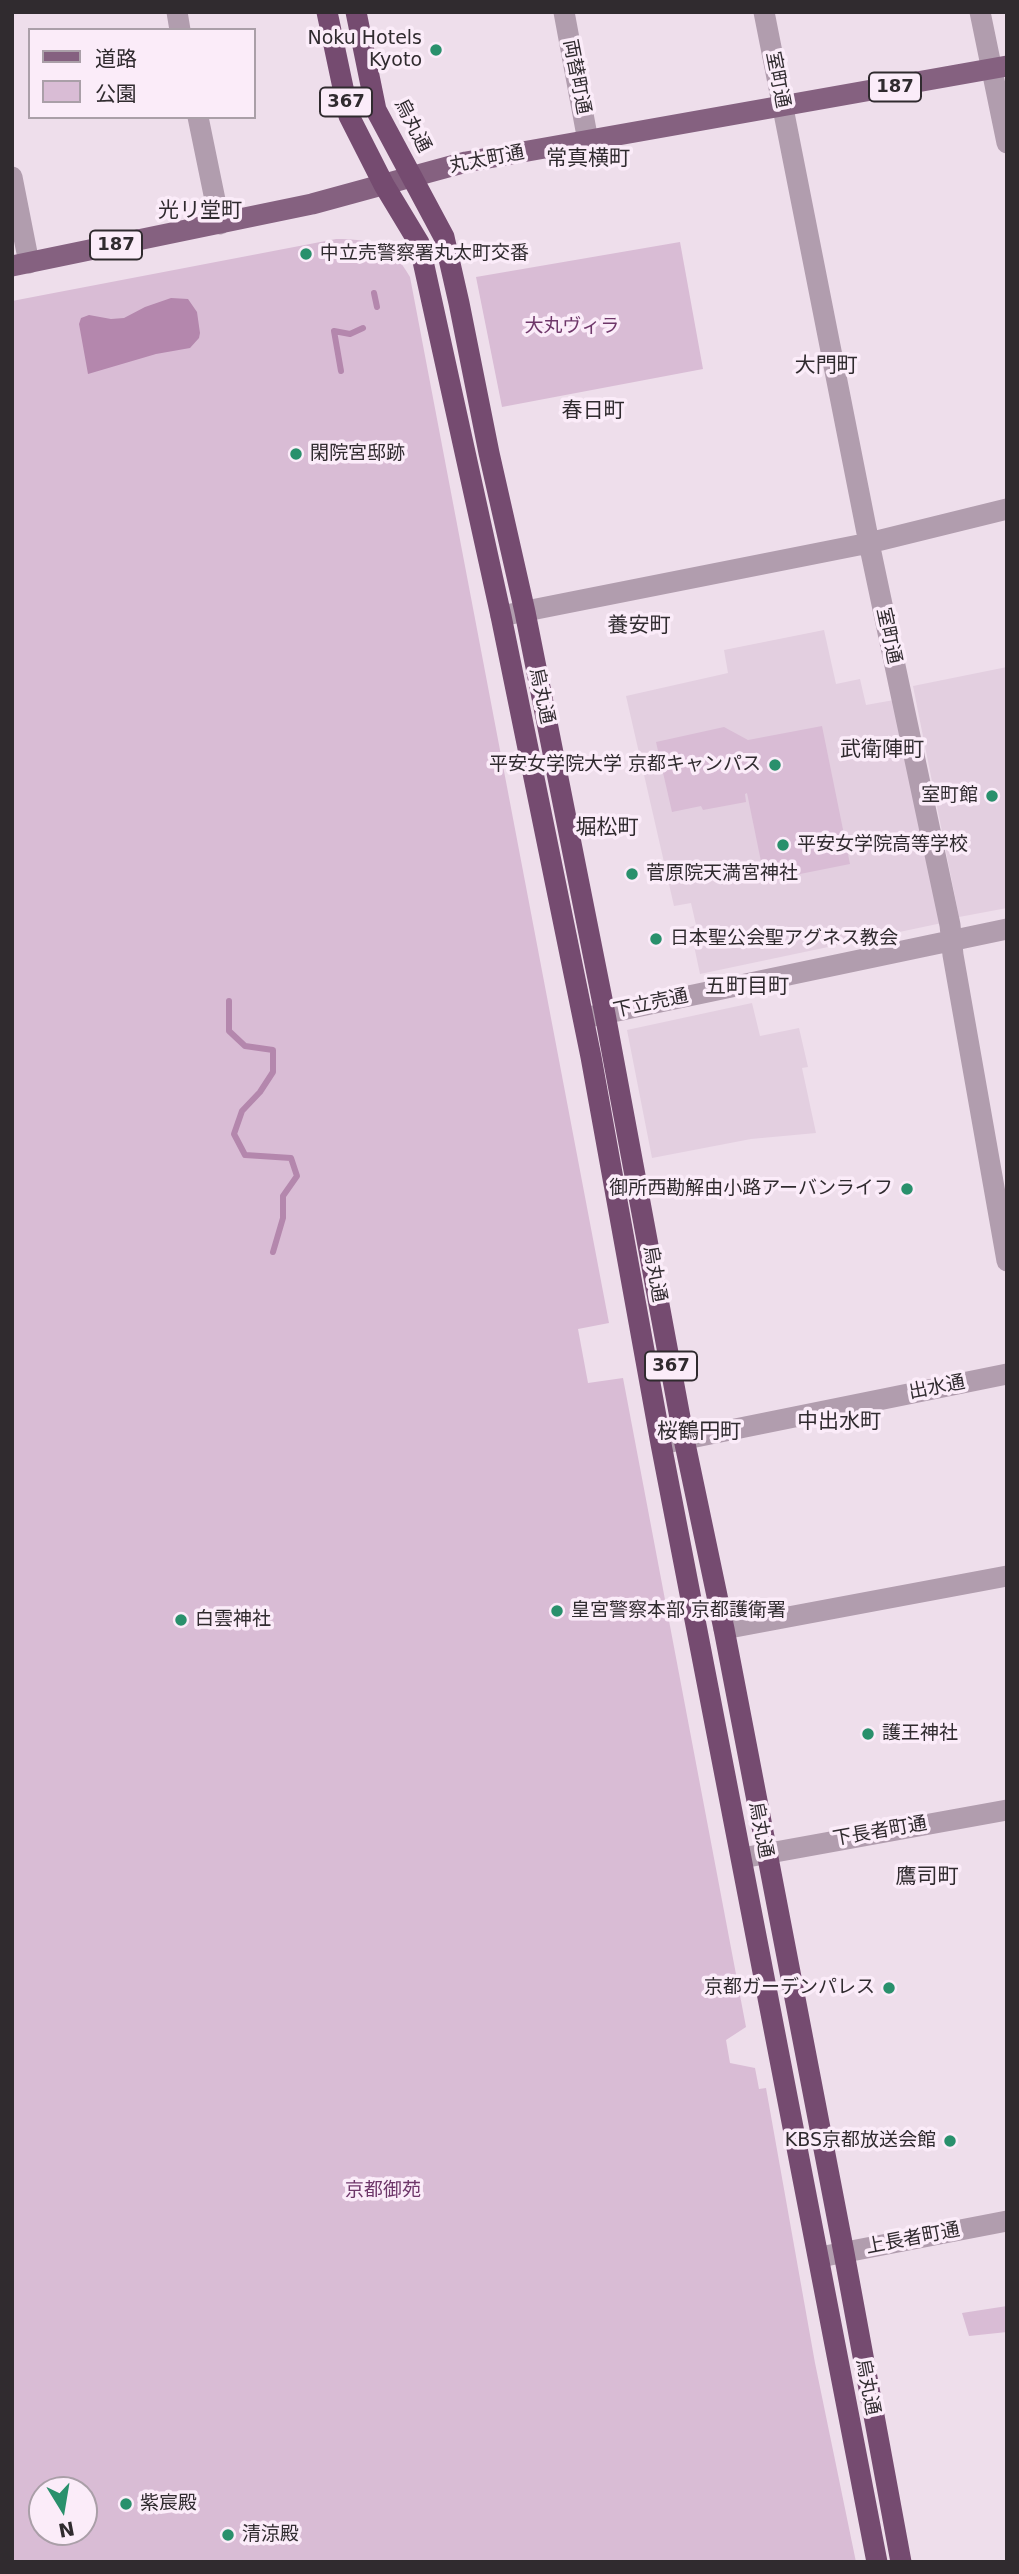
<!DOCTYPE html>
<html>
<head>
<meta charset="utf-8">
<style>
	body { margin:0 }
	#map { position:relative; width:1019px; height:2574px; overflow:hidden; background:#eedeeb; font-family:"DejaVu Sans","Noto Sans JP",sans-serif }
	canvas { display:block }
	.frame { position:absolute; inset:0; border:14px solid #302b2f; pointer-events:none }
	.legend { position:absolute; left:28px; top:28px; width:228px; height:91px; box-sizing:border-box; background:#fbecf9; border:2px solid #aa9fa8; margin:0; padding:9px 12px; list-style:none; font-size:21px; color:#302b2f }
	.legend li { display:flex; align-items:center; gap:14px; height:35px }
	.legend b { width:35px; border:2px solid #aa9fa8 }
	.north { position:absolute; left:28px; top:2476px; width:70px; height:70px; box-sizing:border-box; background:#fbecf9; border:2px solid #aa9fa8; border-radius:50%; rotate:169deg; font-size:19px; font-weight:700; line-height:28px; text-align:center; color:#302b2f }
	.north::after { content:''; display:block; margin:auto; width:24px; height:32px; background:#29906c; clip-path:polygon(50% 0,100% 100%,50% 72%,0 100%) }
</style>
</head>
<body>
<div id="map">
<canvas width="1019" height="2574"></canvas>
<div class="frame"></div>
<ul class="legend">
<li><b style="height:9px;background:#856180"></b>道路</li>
<li><b style="height:19px;background:#d9bcd5"></b>公園</li>
</ul>
<div class="north">N</div>
</div>
<script>
const context = document.querySelector('canvas').getContext('2d');
context.lineJoin = 'round';
function paint(path, color) {
  context.fillStyle = color;
  context.fill(path, 'evenodd');
}
function trace(path, color, width, dash) {
  context.strokeStyle = color;
  context.lineWidth = width;
  context.lineCap = dash ? 'butt' : 'round';
  context.setLineDash(dash || []);
  context.stroke(path);
}
function drawText(font, color, halo, rows, align = 'center') {
  context.font = font + ' "DejaVu Sans","Noto Sans JP",sans-serif';
  context.lineWidth = 7;
  context.setLineDash([]);
  context.textBaseline = 'middle';
  context.strokeStyle = halo;
  context.fillStyle = color;
  for (const [text, x, y, turn = 0] of rows) {
    context.save();
    context.translate(x, y);
    context.rotate((+turn || 0) * Math.PI / 180);
    context.textAlign = isNaN(turn) ? turn : align;
    if (halo) context.strokeText(text, 0, 0);
    context.fillText(text, 0, 0);
    context.restore();
  }
}
paint(new Path2D(`
	M 824,630 L 836,684 L 860,679 L 866,705 L 894,700 L 942,923 L 700,974 L 690,927 L 696,925 L 691,903 L 674,906 L 626,696 L 728,673 L 724,650 Z
	M 1007,667 L 1007,908 L 959,917 L 913,686 Z
	M 752,1003 L 760,1036 L 799,1028 L 808,1067 L 802,1068 L 816,1133 L 751,1139 L 652,1158 L 627,1030 Z`), '#e3cfe0');
paint(new Path2D(`
	M 336,239 C 371,239 392,244 410,277 L 609,1323 L 578,1329 L 588,1383 L 623,1378 L 746,2027 L 726,2040 L 730,2063 L 755,2068 L 759,2089 L 766,2088 L 815,2363 L 856,2562 L 12,2562 L 12,301 ZM 42,2490 L 84,2490 L 84,2532 L 42,2532 Z
	M 680,242 L 703,369 L 502,407 L 476,277 Z
	M 822,726 L 850,864 L 765,881 L 747,793 L 745,794 L 746,802 L 703,810 L 701,806 L 672,812 L 656,742 L 724,727 L 748,740 Z
	M 1007,2306 L 1007,2332 L 969,2336 L 962,2313 Z`), '#d9bcd5');
paint(new Path2D(`
	M 171,298 L 188,299 L 197,312 L 200,333 L 199,338 L 190,348 L 156,354 L 88,374 L 79,324 L 81,318 L 89,315 L 111,319 L 124,318 L 145,307 Z`), '#b487ad');
trace(new Path2D(`
	M 374,293 L 377,307
	M 341,371 L 334,331 L 350,334 L 363,328
	M 229,1001 L 229,1031 L 245,1046 L 273,1050 L 273,1072 L 260,1092 L 242,1111 L 234,1134 L 245,1155 L 291,1158 L 297,1176 L 283,1196 L 283,1218 L 273,1252`), '#b487ad', 6);
trace(new Path2D(`
	M 177,12 L 180,30
	M 564,12 L 588,141
	M 764,12 L 869,543 L 950,925 L 953,955 L 1007,1261
	M 980,12 L 1007,143
	M 198,117 L 220,224
	M 12,177 L 29,263
	M 501,616 L 869,543 L 1007,509
	M 584,1018 L 1007,929
	M 666,1443 L 1007,1374
	M 724,1629 L 1007,1576
	M 742,1858 L 1007,1810
	M 820,2257 L 1007,2221`), '#b19dae', 21);
trace(new Path2D(`
	M 12,266 L 312,204 L 466,162 L 1007,66`), '#856180', 21);
trace(new Path2D(`
	M 327,12 L 349,116 L 384,185 L 419,243 L 501,616 L 591,1057 L 661,1444 L 877,2562
	M 356,12 L 376,110 L 444,237 L 459,303 L 489,453 L 525,612 L 605,1014 L 684,1439 L 724,1629 L 844,2253 L 901,2562`), '#754b70', 21);
for (const [x, y, r, color] of [
	[436,50,7,"#29906c"],
	[306,254,7,"#29906c"],
	[296,454,7,"#29906c"],
	[775,765,7,"#29906c"],
	[992,796,7,"#29906c"],
	[783,845,7,"#29906c"],
	[632,874,7,"#29906c"],
	[656,939,7,"#29906c"],
	[907,1189,7,"#29906c"],
	[557,1611,7,"#29906c"],
	[181,1620,7,"#29906c"],
	[868,1734,7,"#29906c"],
	[889,1988,7,"#29906c"],
	[950,2141,7,"#29906c"],
	[126,2504,7,"#29906c"],
	[228,2535,7,"#29906c"]
]) {
  const dot = new Path2D();
  dot.arc(x, y, r, 0, 2 * Math.PI);
  context.fillStyle = color;
  context.fill(dot);
  trace(dot, '#fbecf9', 2.5);
}
for (const [x, y, w] of [
	[895,87,52],
	[346,102,52],
	[116,245,52],
	[671,1366,52]
]) {
  const box = new Path2D();
  box.roundRect(x - w / 2, y - 14.5, w, 29, 5);
  context.fillStyle = '#fbecf9';
  context.fill(box);
  trace(box, '#302b2f', 2);
}
drawText('bold 18px', '#302b2f', null, [
	["187",895,87],
	["367",346,102],
	["187",116,245],
	["367",671,1366]
]);
drawText('19px', '#302b2f', '#fbecf9', [
	["Noku Hotels",422,39,"right"],
	["Kyoto",422,61,"right"],
	["中立売警察署丸太町交番",320,254],
	["閑院宮邸跡",310,454],
	["平安女学院大学 京都キャンパス",761,765,"right"],
	["室町館",978,796,"right"],
	["平安女学院高等学校",797,845],
	["菅原院天満宮神社",646,874],
	["日本聖公会聖アグネス教会",670,939],
	["御所西勘解由小路アーバンライフ",893,1189,"right"],
	["皇宮警察本部 京都護衛署",571,1611],
	["白雲神社",195,1620],
	["護王神社",882,1734],
	["京都ガーデンパレス",875,1988,"right"],
	["KBS京都放送会館",936,2141,"right"],
	["紫宸殿",140,2504],
	["清涼殿",242,2535]
], 'left');
drawText('19px', '#302b2f', '#fbecf9', [
	["両替町通",576,77,79],
	["室町通",777,80,79],
	["烏丸通",412,126,63],
	["丸太町通",487,160,-11],
	["室町通",888,636,78],
	["烏丸通",541,696,78],
	["下立売通",651,1004,-12],
	["烏丸通",654,1274,80],
	["出水通",937,1388,-11],
	["烏丸通",760,1830,79],
	["下長者町通",880,1832,-10],
	["上長者町通",913,2239,-11],
	["烏丸通",867,2387,79]
]);
drawText('19px', '#6e3669', '#fbecf9', [
	["大丸ヴィラ",572,327],
	["京都御苑",383,2191]
]);
drawText('21px', '#302b2f', '#fbecf9', [
	["常真横町",588,160],
	["光リ堂町",200,212],
	["大門町",826,367],
	["春日町",593,412],
	["養安町",639,627],
	["武衛陣町",882,751],
	["堀松町",607,829],
	["五町目町",747,988],
	["中出水町",839,1423],
	["桜鶴円町",699,1433],
	["鷹司町",927,1878]
]);
</script>
</body>
</html>
